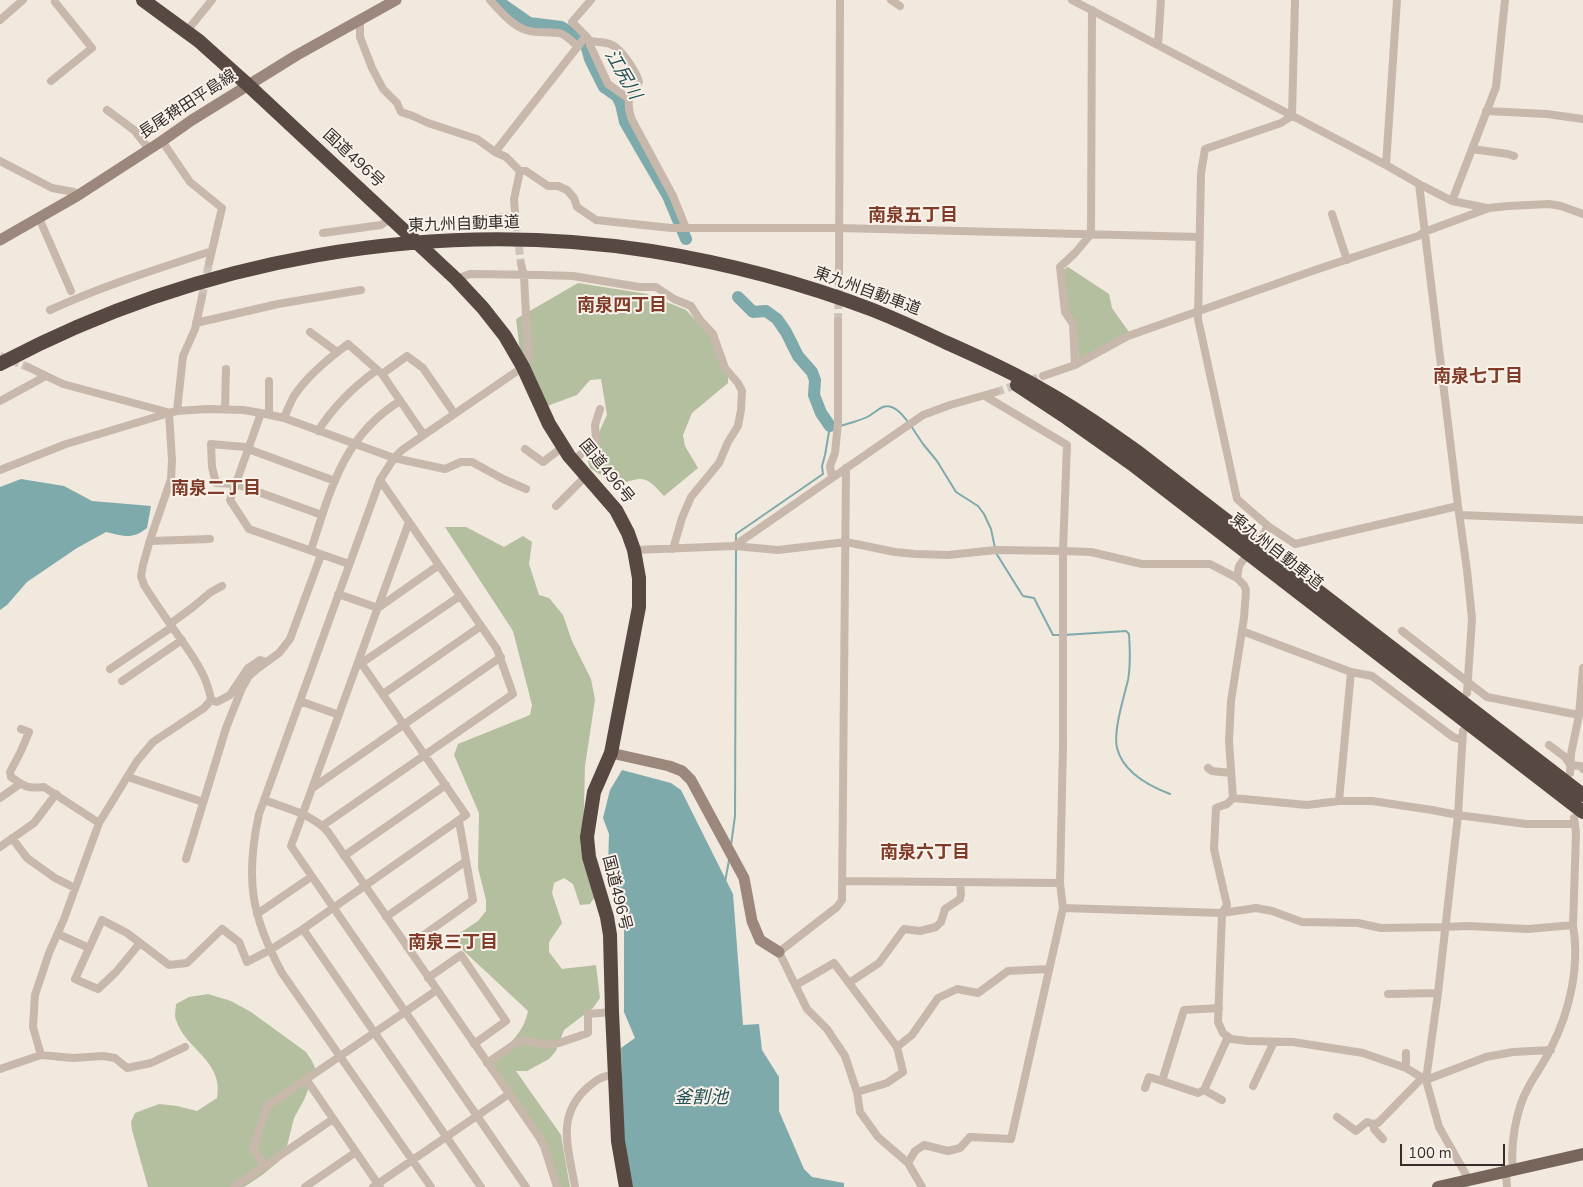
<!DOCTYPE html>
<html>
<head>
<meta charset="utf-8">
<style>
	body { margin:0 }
	#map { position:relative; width:1583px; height:1187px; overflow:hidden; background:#f1e8de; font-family:"Nunito Sans",sans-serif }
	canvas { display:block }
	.scale { position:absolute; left:1400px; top:1144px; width:105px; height:22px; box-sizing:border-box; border:2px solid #362d2a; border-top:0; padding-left:6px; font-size:15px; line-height:18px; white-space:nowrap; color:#362d2a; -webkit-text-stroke:4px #f9f2ea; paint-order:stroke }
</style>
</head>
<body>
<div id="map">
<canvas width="1583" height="1187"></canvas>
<div class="scale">100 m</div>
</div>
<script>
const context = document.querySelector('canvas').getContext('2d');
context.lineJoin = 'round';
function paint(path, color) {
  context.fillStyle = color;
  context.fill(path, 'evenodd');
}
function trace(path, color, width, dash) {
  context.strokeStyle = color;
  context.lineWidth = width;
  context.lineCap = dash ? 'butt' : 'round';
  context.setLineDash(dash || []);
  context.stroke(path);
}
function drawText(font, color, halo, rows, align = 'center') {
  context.font = font + ' "Nunito Sans","Noto Sans JP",sans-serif';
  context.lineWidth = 4;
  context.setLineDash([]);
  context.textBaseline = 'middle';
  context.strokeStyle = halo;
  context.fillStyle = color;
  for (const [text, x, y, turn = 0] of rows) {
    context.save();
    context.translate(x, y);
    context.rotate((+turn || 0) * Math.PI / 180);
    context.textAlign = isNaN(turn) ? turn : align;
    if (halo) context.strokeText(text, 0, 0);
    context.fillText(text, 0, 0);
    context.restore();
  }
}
paint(new Path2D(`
	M 1068,267 L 1109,294 L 1112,308 L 1129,332 L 1079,360 L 1075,322 L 1068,310 L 1063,270 Z
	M 578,283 L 647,294 L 686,310 L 709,334 L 728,372 L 728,383 L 692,413 L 683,435 L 685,446 L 698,468 L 664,496 C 644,474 644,477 616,485 L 590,468 L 587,458 L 607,415 L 601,379 L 590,380 L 577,395 L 547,406 L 520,351 L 516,319 Z
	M 445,527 L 466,527 L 504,547 L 523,536 L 532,542 L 529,564 L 539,595 L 549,598 L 563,615 L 572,641 L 591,679 L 595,700 L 585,766 L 583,842 L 596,895 L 590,904 L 580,905 L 573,884 L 564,878 L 554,883 L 552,893 L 562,923 L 549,942 L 549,952 L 562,969 L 596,965 L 600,998 L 593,1008 L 564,1030 L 556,1051 L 549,1059 L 527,1071 L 516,1071 L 561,1135 L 570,1187 L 560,1187 L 547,1145 L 490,1060 C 508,1045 523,1035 528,1011 L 451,939 L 478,921 L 486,911 L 486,900 L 478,868 L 479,813 L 454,755 L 458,744 L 530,715 L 532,705 L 513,631 Z
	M 208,994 L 231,1001 L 251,1012 L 306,1052 L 312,1061 L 316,1070 L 304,1100 L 294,1118 L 285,1154 L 278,1162 L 261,1176 L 244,1187 L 148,1187 L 132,1130 L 131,1122 L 135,1113 L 159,1104 L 177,1106 L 197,1111 L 217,1098 C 224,1061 186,1050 176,1020 C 174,1015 176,1009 176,1004 L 189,997 Z`), '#b4bf9f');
paint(new Path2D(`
	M 21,479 L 64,486 L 92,501 L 151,506 L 147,528 C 132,540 124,536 106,532 L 77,548 L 27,582 L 7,605 L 0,610 L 0,487 Z
	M 622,770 L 671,783 L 681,790 L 733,894 L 743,1025 L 759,1024 L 762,1050 L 779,1077 L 779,1111 L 804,1169 L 812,1177 L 844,1183 L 844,1187 L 633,1187 L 624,1146 L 621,1048 L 635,1038 L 624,1012 L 624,909 L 608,866 L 609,834 L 603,818 L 610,790 Z`), '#7faaac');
trace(new Path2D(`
	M 839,426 C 845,425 864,419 869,416 C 874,413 878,409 883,407 C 893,403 903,415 908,422
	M 911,426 L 923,444 L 937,461 L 956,492 L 978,506 L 984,514 L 991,529 L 995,548
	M 736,540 L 736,534 L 823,474 L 822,466 L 825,455 L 830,426 L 835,426
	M 996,553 L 1021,593 L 1023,596 L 1034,598 L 1053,635 L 1059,635
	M 1064,635 L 1126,631 L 1129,634 C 1130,649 1131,664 1128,680 C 1124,697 1113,731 1117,748 C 1123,772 1149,786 1170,794
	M 731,845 L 735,816 L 736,548
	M 725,882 L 729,860`), '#7faaac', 2);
trace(new Path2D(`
	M 499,0 L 502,4 L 529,23 L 561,27 L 578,37 L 587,48 L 590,59 L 604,87 L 617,96 L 621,104 L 625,122 L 668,196 L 686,239
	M 738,297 L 753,312 L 766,311 L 777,319 L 786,332 L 798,356 L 812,372 L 815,380 L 814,395 L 821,413 L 830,426`), '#7faaac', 12);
trace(new Path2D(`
	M 516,223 L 521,264
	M 202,297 L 209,263
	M 838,321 L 839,284
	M 0,356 L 28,367
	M 996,392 L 1043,376`), '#ccc3ba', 8, [8, 4]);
trace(new Path2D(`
	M 490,0 C 499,10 510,23 523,29 C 535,35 550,30 562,34 C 568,37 573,42 578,47
	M 891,0 L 900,6
	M 1072,0 L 1386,165 L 1419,184 L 1452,201 L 1487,208
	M 360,19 L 360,37 L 372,68 L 383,89 L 397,103 L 401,112 L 413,116 L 428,123 L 477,139 L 495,152
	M 0,20 L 23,0
	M 186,32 L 212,0
	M 586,36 L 590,41 C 596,42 604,42 610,44 C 621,48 636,71 639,82 C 628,97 626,102 632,120 L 673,196 L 686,228
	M 590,41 L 590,45 L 608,84 L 628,98
	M 1158,45 L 1161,0
	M 51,81 L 92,48 L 55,2
	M 107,110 L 134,130 L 149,149
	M 1486,111 L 1547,114 L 1583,119
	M 1292,116 L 1281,123 L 1205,149 L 1201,173 L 1198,319 L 1237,499 L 1268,526 L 1295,544 L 1458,506
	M 1292,116 L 1295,0
	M 162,141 L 190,182 L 222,208 L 209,263
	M 1472,149 L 1508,154 L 1514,156
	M 0,161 L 52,188 L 74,192 L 77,196
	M 1386,165 L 1397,0
	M 520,171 L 526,171 L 548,186 L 558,186 L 567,190 L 574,198 L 577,207 L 596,220 L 671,228 L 839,228 L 1200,237
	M 1419,184 L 1458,506 L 1467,570 L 1472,619 L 1467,693
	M 1452,201 L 1496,87 L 1505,0
	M 1332,214 L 1347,260
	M 39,218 L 71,291
	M 469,220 L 515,216
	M 516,223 L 514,199 L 520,171 L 506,157 L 495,152 L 586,36 L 572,22 L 591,0
	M 323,233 L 381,225 L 391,218
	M 456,279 L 470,274 L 540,275 L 573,276 L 639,287 L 656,287 L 674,299 L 691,306 L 700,320 L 713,334 L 725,368 L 738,383 L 742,391 L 741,410 L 738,426 L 728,442 L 719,463 L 691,497 L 682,518 L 673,549
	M 839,284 L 840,0
	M 50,310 C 102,286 157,269 212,251
	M 196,323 L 278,304 L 361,290
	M 310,332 L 337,352
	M 1075,365 L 1073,324 L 1065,312 L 1060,267 L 1075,253 L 1091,234 L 1092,10
	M 28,367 L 63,384 L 167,412
	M 382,374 L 407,356 L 423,368 L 454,413
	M 1043,376 L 1075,365 L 1128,336 L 1318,269 L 1418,236 L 1424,232 L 1489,208 L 1508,206 L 1549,204 L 1561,206 L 1583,214
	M 269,381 L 269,414
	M 0,401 L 46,376
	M 225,409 L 226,369
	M 177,411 L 183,356 L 195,329 L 202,297
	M 261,413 L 230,500 L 249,529 L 349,564
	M 284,418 C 287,411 290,403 294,396 C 307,376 329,358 348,344 L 382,374 L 423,434
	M 318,431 C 334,406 353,387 377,370
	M 525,449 L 543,462 L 563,447
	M 573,461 L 596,441 L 595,425 L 600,409
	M 846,468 L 842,900 L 837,907 L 779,952 L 807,1009 L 827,1029 L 845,1056 L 857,1092 L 860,1112 L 878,1137 L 908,1163 L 922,1187
	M 0,470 L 66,444 L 169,413 L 177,411 L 207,409 L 243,410 L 261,413 L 284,418 L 394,458 L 445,469 L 461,462 L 472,462 L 503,479 L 526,489
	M 832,477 L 830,466 L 835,453 L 838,423 L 838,321
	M 556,506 L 586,476
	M 322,515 L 236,484 L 216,483 L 212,467 L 211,444 L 245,447 L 248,449 L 335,481
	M 1460,515 L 1583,520
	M 409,522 L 291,846 L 526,1187
	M 1263,535 L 1268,526
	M 150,541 L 210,539
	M 734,546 L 923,415 L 950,405 L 996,392
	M 311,550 C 330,491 343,436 400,401
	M 634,550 L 734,546 L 778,550 L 846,542 L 895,552 L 915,554 L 948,555 L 996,550 L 1063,551 L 1091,552 L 1142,564 L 1210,564 L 1237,578 L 1244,585 L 1246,590 L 1244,618 L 1231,701 L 1229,741 L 1233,798
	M 1237,578 L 1239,566 L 1244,559
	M 338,594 L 378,608
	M 378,608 L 439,565
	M 170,624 L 193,607 L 211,592 L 222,586
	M 1242,631 L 1351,672 L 1372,676 L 1453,737 L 1462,740
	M 1402,631 L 1487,697 L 1579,715
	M 359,660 L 366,660 L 460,596
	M 110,669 L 172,627
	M 122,681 L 182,640
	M 383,694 L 481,626
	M 211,700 L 217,702 L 230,695 L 248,668 L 260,660 L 266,662
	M 300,701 L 339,715
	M 21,729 L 29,732 L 21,751 L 10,772 L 11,777 C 25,787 27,789 44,787 L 99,823
	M 1463,731 L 1458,815 L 1438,993 L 1426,1080 L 1439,1127 L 1469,1180
	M 1549,745 L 1565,757 L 1570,765 L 1581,766 L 1583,769
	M 1208,768 L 1212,771 L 1231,773
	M 1570,773 L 1571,754 L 1579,715 L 1583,668
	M 128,777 L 203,802
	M 314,787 L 501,657
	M 0,798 L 20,784
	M 264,800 C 286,808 312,814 328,832 L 539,1137 L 544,1146 L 557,1187
	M 1339,801 L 1351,672
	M 322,826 L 513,694 L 497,649 L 380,480
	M 12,838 L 27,858 L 55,878 L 75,888
	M 0,847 L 34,823 L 56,794
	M 344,856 L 446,785
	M 186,859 L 226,728 L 242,688 L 249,676 L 257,669 L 279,653 L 290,639 L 321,555
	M 842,881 L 1060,883
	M 1063,908 L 1222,913 L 1256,908 L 1272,911 L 1302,922 L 1358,923 L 1381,928 L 1444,927 L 1468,926 L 1528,929 L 1573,925
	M 257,914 L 311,877
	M 386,917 L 466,861
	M 303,929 L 481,1187
	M 58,934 L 89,948
	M 140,943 L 116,972 L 98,989 L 75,979 L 102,920 L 127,933 L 169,965 L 187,963 L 222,929 L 239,942 L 247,962 L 270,950 L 303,929 L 466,815 L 359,660
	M 407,947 L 473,900 L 459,821
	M 428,978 L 461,955 L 506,1021 L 474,1044
	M 849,983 L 879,963 L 904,929 L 920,931 L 936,927 L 941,922 L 945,909 L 960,899 L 961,894 L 960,882
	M 796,985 L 834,963 L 897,1047 L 903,1072 L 887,1083 L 857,1092
	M 1388,994 L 1438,993
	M 1219,1008 L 1184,1010 L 1162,1081 L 1198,1093 L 1204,1090 L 1222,1100
	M 897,1047 L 912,1035 L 938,998 L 957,989 L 978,993 L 1008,971 L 1048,969
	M 1551,1050 L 1513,1052 L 1486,1057 L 1426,1080 L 1406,1068 L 1363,1053 L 1293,1042 L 1248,1041 L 1231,1039 L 1223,1033 L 1218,1022 L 1222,913 L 1227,905 L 1214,849 L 1216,808 L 1227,804 L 1233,798 L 1307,805 L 1339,801 L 1372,801 L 1432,810 L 1458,815 L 1526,824 L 1574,824
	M 41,1055 L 33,1027 L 35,995 L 49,953 L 64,919 L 99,823 L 137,761 L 153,742 L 204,708 L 211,700 C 207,672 186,647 170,624 C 161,611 152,598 144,585 L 141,576 L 143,565 L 150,540 L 171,479 L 172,460 L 169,413
	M 487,1063 L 519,1041 L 530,1041 L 545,1045 L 559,1043 L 588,1033 L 588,1014 L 612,1012
	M 1406,1068 L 1406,1053
	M 0,1069 L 41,1055 L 73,1058 L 103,1056 L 115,1058 L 127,1068 L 151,1063 L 185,1047
	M 306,1079 L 380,1187
	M 1253,1086 L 1274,1042
	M 1145,1088 L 1149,1077 L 1162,1081
	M 1204,1090 L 1228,1037
	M 1337,1117 L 1356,1131 L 1367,1122 L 1373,1124 L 1378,1123 L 1422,1078
	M 1374,1124 L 1374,1129 L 1383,1139
	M 908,1163 L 915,1151 L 924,1145 L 948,1151 L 960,1148 L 970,1137 L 1011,1139 L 1063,908 L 1060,883 L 1063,745 L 1063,551 L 1067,445 L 985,396
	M 264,1166 L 253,1148 L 267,1106 L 437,990
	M 1513,1170 C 1510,1146 1516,1109 1528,1088 C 1535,1074 1545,1062 1551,1048 C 1570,1011 1580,966 1573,925 L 1576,833 L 1574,818
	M 1506,1172 L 1507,1187
	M 234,1187 L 333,1119
	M 305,1187 L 356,1152
	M 373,1187 L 509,1094
	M 431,1187 L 282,973 C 251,916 245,878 259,814 L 380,480 L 394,458 L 402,450 L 523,367 L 528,356 L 524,276 L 521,264
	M 575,1187 C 569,1150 555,1117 587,1088 C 596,1080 603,1075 615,1075`), '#c8b8ab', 8);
trace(new Path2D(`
	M 0,240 L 77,196 L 162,141 L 192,120 L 297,55 L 396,0
	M 611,753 L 669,766 L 682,771 L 691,780 L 744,878 L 752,921 L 760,940 L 779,952`), '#9c877c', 11);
trace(new Path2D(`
	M 1438,1187 L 1583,1154`), '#77655c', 12);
trace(new Path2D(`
	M 143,0 L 199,41 L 248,85 L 456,279 L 483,308 L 505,336 L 523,367 L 549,424 L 569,456 L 616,510 L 628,533 L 634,550 L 639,578 L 639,607 L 611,753 L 594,792 L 587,837 L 589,857 L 607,917 L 610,935 L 612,1012 L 618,1141 L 626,1187
	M 0,364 C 197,259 430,217 651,251 C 726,263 802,283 873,310 C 898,320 922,331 945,342 C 979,357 1012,372 1043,390 C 1077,409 1108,431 1139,453 L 1583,795
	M 1017,385 L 1067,418 L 1132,464 L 1583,812`), '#574841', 14);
drawText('16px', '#362d2a', '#f9f2ea', [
	["長尾稗田平島線",188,105,-33],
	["国道496号",353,159,43],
	["東九州自動車道",464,225,-2],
	["東九州自動車道",867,292,20],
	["国道496号",606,472,51],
	["東九州自動車道",1276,552,38],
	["国道496号",616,893,76]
]);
drawText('italic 18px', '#225255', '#f9f2ea', [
	["江尻川",622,75,60],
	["釜割池",701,1099]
]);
drawText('bold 18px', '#803c28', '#f9f2ea', [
	["南泉五丁目",913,217],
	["南泉四丁目",622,307],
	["南泉七丁目",1478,378],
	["南泉二丁目",216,490],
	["南泉六丁目",925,854],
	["南泉三丁目",453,944]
]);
</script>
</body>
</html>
